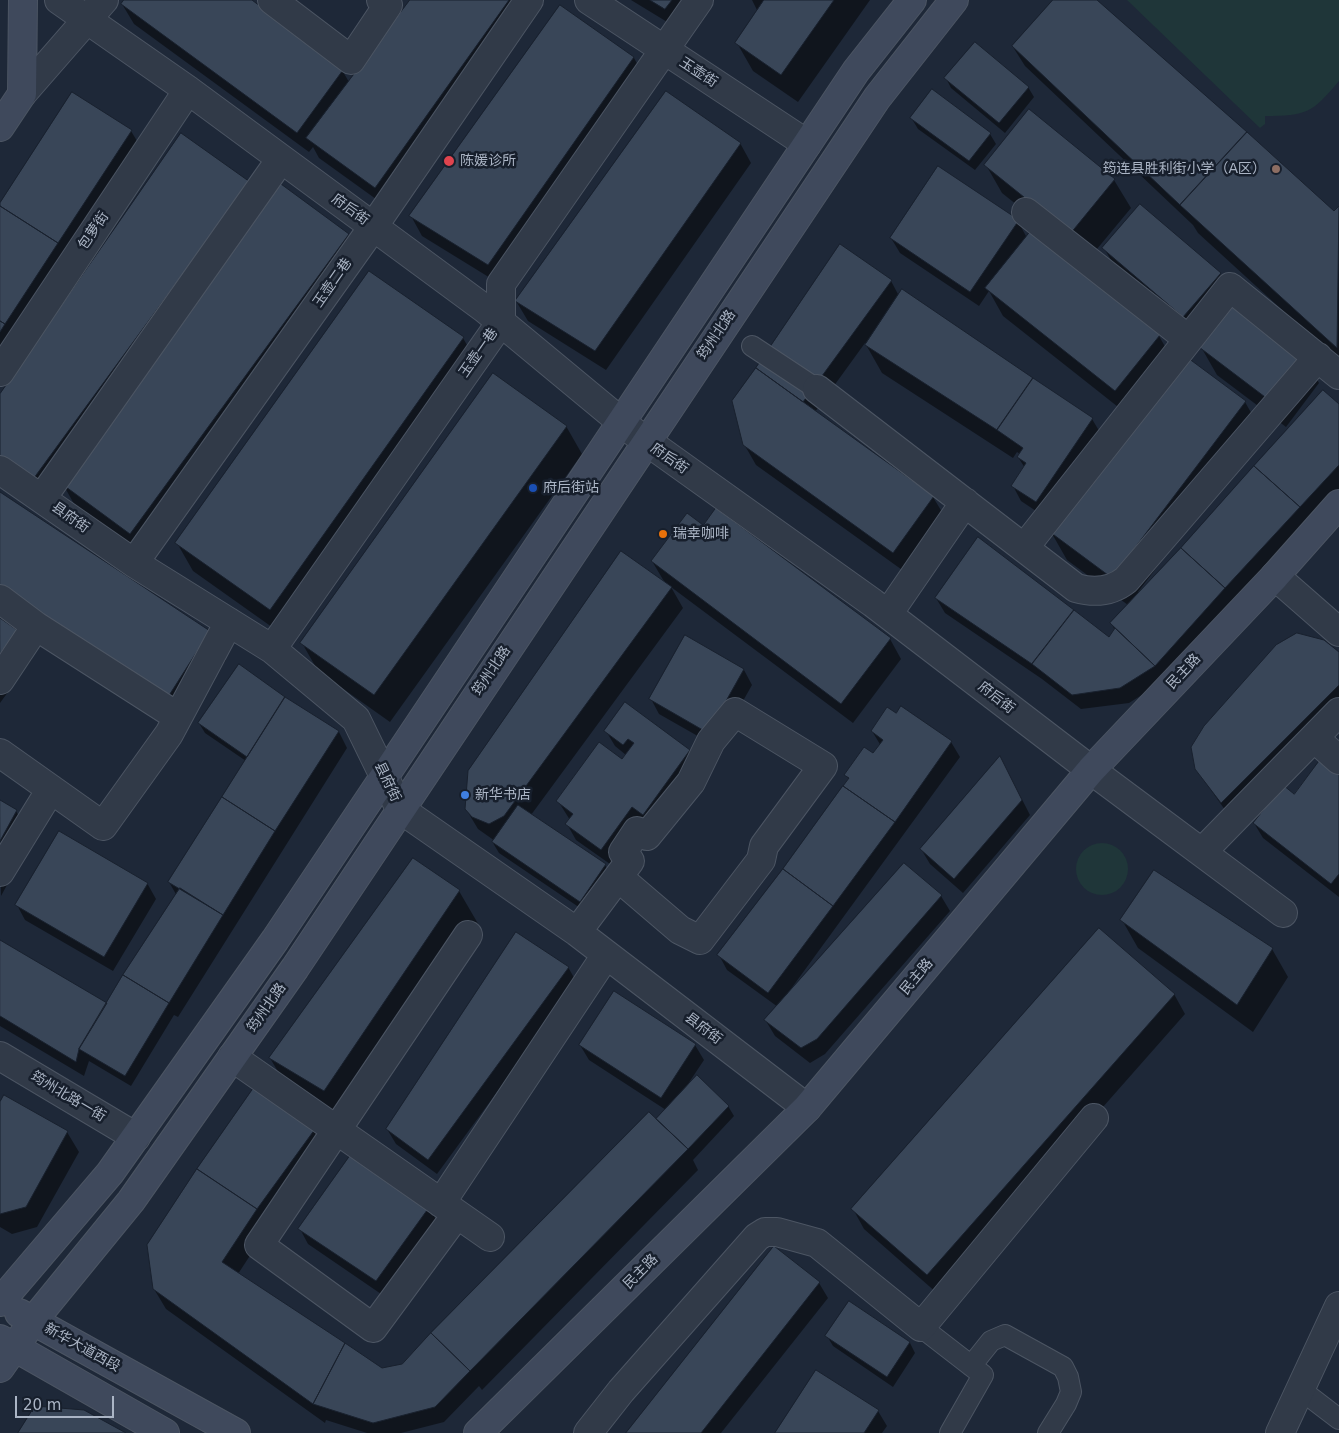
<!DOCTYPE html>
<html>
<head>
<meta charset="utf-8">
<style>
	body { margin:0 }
	#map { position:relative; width:1339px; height:1433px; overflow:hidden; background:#1e2838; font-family:"DejaVu Sans",sans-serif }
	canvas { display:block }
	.scale { position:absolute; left:15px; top:1396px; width:99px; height:22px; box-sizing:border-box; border:2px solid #abb5c5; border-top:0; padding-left:6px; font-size:15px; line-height:18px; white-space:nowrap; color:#abb5c5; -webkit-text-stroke:4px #171f2c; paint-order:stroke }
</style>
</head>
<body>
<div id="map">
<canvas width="1339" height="1433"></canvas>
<div class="scale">20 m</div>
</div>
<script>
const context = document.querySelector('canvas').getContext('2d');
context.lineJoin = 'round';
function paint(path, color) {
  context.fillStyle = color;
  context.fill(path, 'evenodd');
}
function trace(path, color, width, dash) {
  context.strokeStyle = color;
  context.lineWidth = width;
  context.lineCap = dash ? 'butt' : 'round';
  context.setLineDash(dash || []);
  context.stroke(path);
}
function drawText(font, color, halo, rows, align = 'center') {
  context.font = font + ' "DejaVu Sans","Noto Sans SC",sans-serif';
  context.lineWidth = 5;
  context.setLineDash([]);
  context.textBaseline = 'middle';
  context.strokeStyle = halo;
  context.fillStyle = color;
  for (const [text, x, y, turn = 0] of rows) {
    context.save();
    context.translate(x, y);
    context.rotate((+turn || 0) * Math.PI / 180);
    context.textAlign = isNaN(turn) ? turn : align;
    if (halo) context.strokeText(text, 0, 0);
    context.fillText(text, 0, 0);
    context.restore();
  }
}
paint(new Path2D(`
	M 1127,0 L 1339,0 L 1339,81 C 1312,113 1307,116 1265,116 L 1265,124 L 1260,128 Z
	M1076 869a26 26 0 1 1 52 0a26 26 0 1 1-52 0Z`), '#1f3639');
paint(new Path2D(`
	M 125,0 L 250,0 L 342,70 L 349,82 L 411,0 L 534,0 L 387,207 L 319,158 L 313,147 L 309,152 L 134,24 L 122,4 Z
	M 631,0 L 697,0 L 677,28 Z
	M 752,0 L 870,0 L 798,102 L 753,71 L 737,43 L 758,12 Z
	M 1055,0 L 1095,0 L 1335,213 L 1339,208 L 1339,362 L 1198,233 L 1193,225 L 1025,66 L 1013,47 Z
	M 561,7 L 634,58 L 645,78 L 500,284 L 422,236 L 411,216 Z
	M 946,78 L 1028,87 L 1034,97 L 1005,133 L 951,88 Z
	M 73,93 L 131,131 L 140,146 L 0,358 L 0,203 Z
	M 1029,111 L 1114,180 L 1131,208 L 1087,261 L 1002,193 L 986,165 Z
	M 912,119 L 990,134 L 996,144 L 975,170 L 918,129 Z
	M 740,143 L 751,163 L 606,370 L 528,321 L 516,301 Z
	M 249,183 L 43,501 L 0,396 Z
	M 281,186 L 348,235 L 360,255 L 142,553 L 74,504 L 63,484 Z
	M 1018,221 L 1027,238 L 1030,234 L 1159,336 L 1175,364 L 1132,418 L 1003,316 L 989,291 L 979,306 L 900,253 L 891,238 Z
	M 1104,248 L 1220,274 L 1236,301 L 1303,356 L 1319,383 L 1286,427 L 1217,375 L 1201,347 L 1120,276 Z
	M 891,281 L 899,296 L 1092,419 L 1101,434 L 1045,517 L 1021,501 L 1013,486 L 1025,468 L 1018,457 L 1020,454 L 1017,452 L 1013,458 L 882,373 L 865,343 L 815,412 L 933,497 L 945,517 L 905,572 L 756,465 L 744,444 Z
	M 463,338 L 479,366 L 286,637 L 193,571 L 177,543 Z
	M 1245,402 L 1261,430 L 1138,592 L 1139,593 L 1339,406 L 1339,490 L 1164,681 L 1129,703 L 1081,709 L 1042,679 L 945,613 L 936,598 L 1109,639 L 1115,630 L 1111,623 L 1128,605 L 1067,560 L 1051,532 Z
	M 566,426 L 582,454 L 390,722 L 318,671 L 302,643 Z
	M 0,493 L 210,632 L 226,660 L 184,724 Z
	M 703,527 L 890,639 L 901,659 L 853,723 L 671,587 L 683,608 L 531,815 L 605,865 L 611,875 L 586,912 L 499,853 L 493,843 L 495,841 L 478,829 L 466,809 L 665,583 L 652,561 Z
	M 0,619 L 16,631 L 32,659 L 0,703 Z
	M 686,637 L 744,670 L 752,685 L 717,747 L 659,714 L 651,699 Z
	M 1339,654 L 1339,709 L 1230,817 L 1196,769 Z
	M 284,698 L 339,732 L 347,748 L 178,1017 L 174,1015 L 131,1086 L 89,1061 L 84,1076 L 0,1026 L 0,941 L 106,1004 L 177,896 L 169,882 L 246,761 L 205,733 L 199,723 Z
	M 902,707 L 951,742 L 960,757 L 788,993 L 789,995 L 904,865 L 941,896 L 950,911 L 825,1054 L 810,1063 L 775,1036 L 766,1021 L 778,1007 L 727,970 L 719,955 L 844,787 L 849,780 L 846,775 L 874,755 L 881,746 L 872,731 L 896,715 Z
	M 606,731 L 690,750 L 698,766 L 641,822 L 610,864 L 576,840 L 567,824 L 570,820 L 558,801 L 622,761 L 626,755 L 615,746 Z
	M 1339,769 L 1339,897 L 1263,838 L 1254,823 L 1294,795 Z
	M 1008,772 L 1030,815 L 963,893 L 930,864 L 921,849 Z
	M 0,801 L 16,811 L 32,839 L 1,896 Z
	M 414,860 L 459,891 L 480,927 L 345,1126 L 291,1094 L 270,1058 Z
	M 1155,872 L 1272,949 L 1288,977 L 1253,1032 L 1138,948 L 1122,920 Z
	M 147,883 L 156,899 L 113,971 L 25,920 L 17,905 Z
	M 568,967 L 577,983 L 437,1174 L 396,1144 L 387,1129 Z
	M 1174,994 L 1185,1014 L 938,1294 L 864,1229 L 853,1209 Z
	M 580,1045 L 695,1045 L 704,1060 L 688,1084 L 728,1106 L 734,1116 L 693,1160 L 698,1170 L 482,1390 L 479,1386 L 444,1422 L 401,1433 L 367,1433 L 326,1420 L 325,1423 L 166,1309 L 154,1289 L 314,1130 L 322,1145 L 238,1274 L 382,1369 L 403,1365 L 666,1110 L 589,1060 Z
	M 0,1105 L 67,1132 L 79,1152 L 37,1227 L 12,1234 L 0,1227 Z
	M 429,1206 L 437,1222 L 384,1296 L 308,1244 L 300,1229 Z
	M 819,1283 L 828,1298 L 721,1433 L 628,1433 Z
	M 849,1302 L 910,1343 L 915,1353 L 893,1387 L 833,1346 L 827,1336 Z
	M 878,1411 L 887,1426 L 882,1433 L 777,1433 Z`), '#0007');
const building = new Path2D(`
	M 124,0 L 252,0 L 343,70 L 297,133 L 121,4 Z
	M 410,0 L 509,0 L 375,188 L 306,138 Z
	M 650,0 L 672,0 L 665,9 Z
	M 764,0 L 834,0 L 781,75 L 735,43 Z
	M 1053,0 L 1097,0 L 1247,132 L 1180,205 L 1012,46 Z
	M 560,5 L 634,57 L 488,265 L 409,216 Z
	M 975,42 L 1029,87 L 999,123 L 944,78 Z
	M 932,89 L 991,133 L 969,161 L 910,118 Z
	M 666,91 L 741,143 L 595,351 L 515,301 Z
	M 72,92 L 132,130 L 58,243 L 0,206 L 0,203 Z
	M 1029,109 L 1115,179 L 1070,234 L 984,165 Z
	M 1247,132 L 1334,211 L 1339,206 L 1337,348 L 1180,205 Z
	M 181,133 L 250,182 L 31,482 L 0,458 L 0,394 Z
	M 938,166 L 1019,220 L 970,292 L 890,238 Z
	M 281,184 L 349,234 L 130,534 L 62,484 Z
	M 1140,204 L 1221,273 L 1183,317 L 1102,248 Z
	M 0,206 L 58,243 L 5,324 L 0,321 Z
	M 1030,232 L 1160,335 L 1115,391 L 985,288 Z
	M 840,244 L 892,280 L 803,402 L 756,368 Z
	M 369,271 L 464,337 L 270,610 L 175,543 Z
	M 902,289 L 1033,378 L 997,430 L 865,345 Z
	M 1234,302 L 1304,355 L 1269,400 L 1199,347 Z
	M 0,321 L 5,324 L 0,332 Z
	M 1184,355 L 1246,401 L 1112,578 L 1050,532 Z
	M 756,368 L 934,496 L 893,553 L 743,445 L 732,401 Z
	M 493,373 L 567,426 L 374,695 L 300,643 Z
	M 1033,378 L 1093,418 L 1036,502 L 1011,486 L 1026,463 L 1017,457 L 1023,448 L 997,430 Z
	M 1323,390 L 1339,404 L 1339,465 L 1300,507 L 1254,466 Z
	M 1254,466 L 1300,507 L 1225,588 L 1181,548 Z
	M 0,492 L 210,631 L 168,697 L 0,586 Z
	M 716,508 L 891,638 L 841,704 L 651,561 L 687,513 L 703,525 Z
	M 978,537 L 1074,610 L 1032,664 L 935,598 Z
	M 1181,548 L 1225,588 L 1155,666 L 1110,623 Z
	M 621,551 L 672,587 L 504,816 L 489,824 L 472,817 L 465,809 L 468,771 Z
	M 1074,610 L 1109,637 L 1115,628 L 1155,666 L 1120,688 L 1072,695 L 1032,664 Z
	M 0,618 L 17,630 L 0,654 Z
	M 1297,633 L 1324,640 L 1339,652 L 1339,685 L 1221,803 L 1195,769 L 1191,747 L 1204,726 L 1276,645 Z
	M 685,635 L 744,669 L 708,733 L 649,699 Z
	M 239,664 L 285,697 L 247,757 L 198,723 Z
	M 285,697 L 339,731 L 275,831 L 222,797 Z
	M 625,702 L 690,750 L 643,815 L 632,807 L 601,850 L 565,824 L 573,814 L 556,801 L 599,742 L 622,759 L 634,743 L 628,739 L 623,745 L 604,731 Z
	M 901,706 L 952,741 L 895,822 L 843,786 L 849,778 L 844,775 L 864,747 L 873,753 L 883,740 L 871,731 L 887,707 L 896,713 Z
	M 1000,756 L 1022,800 L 954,879 L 920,849 Z
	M 1323,756 L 1339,768 L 1339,874 L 1331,884 L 1253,823 L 1283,785 L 1294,794 Z
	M 843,786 L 895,822 L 833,906 L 783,869 Z
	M 222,797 L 275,831 L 223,915 L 168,882 Z
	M 0,800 L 17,810 L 0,841 Z
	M 518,805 L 606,864 L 580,902 L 492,842 Z
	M 59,831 L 148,883 L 104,957 L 15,905 Z
	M 413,858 L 460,890 L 324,1091 L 269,1058 Z
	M 904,863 L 942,895 L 817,1039 L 801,1048 L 764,1020 Z
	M 783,869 L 833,906 L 768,993 L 717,955 Z
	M 1154,870 L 1273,948 L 1237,1005 L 1120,920 Z
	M 180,888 L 223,915 L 169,1003 L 123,975 Z
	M 1099,928 L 1175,994 L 927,1275 L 851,1209 Z
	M 516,932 L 569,967 L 428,1160 L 386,1129 Z
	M 0,940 L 107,1003 L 79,1049 L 76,1062 L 0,1016 Z
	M 123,975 L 169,1003 L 125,1076 L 79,1049 Z
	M 614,991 L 696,1044 L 661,1098 L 579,1045 Z
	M 697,1075 L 729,1106 L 688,1149 L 656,1119 Z
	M 255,1086 L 315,1129 L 257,1209 L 197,1169 Z
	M 4,1095 L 68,1131 L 26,1207 L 0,1214 L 0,1102 Z
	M 649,1112 L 688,1149 L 470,1371 L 431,1333 Z
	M 352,1153 L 430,1206 L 376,1281 L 298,1229 Z
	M 197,1169 L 257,1209 L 222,1262 L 345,1343 L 313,1404 L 153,1289 L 147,1245 Z
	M 774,1246 L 820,1282 L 701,1433 L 626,1433 Z
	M 849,1301 L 910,1342 L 887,1377 L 825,1336 Z
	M 431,1333 L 470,1371 L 435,1407 L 373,1423 L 313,1404 L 345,1343 L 382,1368 L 402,1364 Z
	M 816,1370 L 879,1410 L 864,1433 L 775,1433 Z
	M 35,1406 L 84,1410 L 126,1433 L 18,1433 Z`);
paint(building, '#394658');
trace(building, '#19212e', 1);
const lane = new Path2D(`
	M 752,346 L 817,389
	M 921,1327 L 983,1375 L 950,1433
	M 971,1366 L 991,1341 L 1005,1335 L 1063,1367 L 1068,1377 L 1071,1392 L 1066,1404 L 1048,1433
	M 1301,1390 L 1339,1419`);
const street = new Path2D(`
	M 59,0 L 188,90 L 485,309 L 631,430 L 873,603 L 1091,770 L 1283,913
	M 272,0 L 351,60 L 388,5 L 381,0
	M 589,0 L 807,144
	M 22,94 L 104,0
	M 1026,212 L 1188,339
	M 0,372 L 188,90
	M 817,389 L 1076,588 C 1094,593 1111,592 1126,580 L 1318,357
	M 0,470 L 134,563 L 272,649 L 356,719 L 400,809 L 577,932 L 807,1108
	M 42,498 L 281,159
	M 1024,548 L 1230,287 L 1339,375
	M 134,563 L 373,227 L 529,0
	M 1275,576 L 1339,632
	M 0,599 L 36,626
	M 888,614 L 965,502
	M 272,649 L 501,322 L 501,284 L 699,0
	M 0,680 L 36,626 L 178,717
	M 1314,738 L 1339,760
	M 0,753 L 103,826 L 169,734 L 229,622
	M 1202,852 L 1339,712
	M 0,872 L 51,789
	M 577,932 L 630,861 L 623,852 L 637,831 L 647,836 L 691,782 L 711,741 L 735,712 L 823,766 L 764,846 L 761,860 L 700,940 L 680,930 L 618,877
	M 0,1056 L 136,1137
	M 232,1057 L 490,1237
	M 441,1203 L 606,955
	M 457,1214 L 373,1328 L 259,1245 L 468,935
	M 588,1433 L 621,1391 L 757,1237 L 765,1232 L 777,1232 L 817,1243 L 921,1327 L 1094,1118
	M 1280,1433 L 1339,1306`);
const secondary = new Path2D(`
	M 0,127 L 22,94 L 23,0
	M 0,1302 L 110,1173 L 275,940 L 856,71 L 912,0
	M 19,1313 L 236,1433
	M 0,1339 L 165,1433
	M 0,1368 L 33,1321 L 131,1201 L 295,968 L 877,98 L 954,0
	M 478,1433 L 807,1108 L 1091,770 L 1275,576 L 1339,504`);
trace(lane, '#4c5563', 22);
trace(street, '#4c5563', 30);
trace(secondary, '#4c5563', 30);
trace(lane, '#313a48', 20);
trace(street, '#313a48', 28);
trace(secondary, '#3f495c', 28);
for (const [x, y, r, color] of [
	[449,161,6,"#e0444e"],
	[1276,169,5,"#8d6e63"],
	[533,488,5,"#1a4fb4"],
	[663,534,5,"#e8710a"],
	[465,795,5,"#3f7fe0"]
]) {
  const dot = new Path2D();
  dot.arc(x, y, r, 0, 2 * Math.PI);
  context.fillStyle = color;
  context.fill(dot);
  trace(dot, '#171f2c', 2);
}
drawText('14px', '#abb5c5', '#171f2c', [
	["玉壶街",698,73,33],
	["府后街",350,210,36],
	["包萝街",94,231,-56],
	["玉壶二巷",333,283,-55],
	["筠州北路",717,335,-56],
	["玉壶一巷",479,353,-55],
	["府后街",669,459,35],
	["县府街",70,518,35],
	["筠州北路",492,671,-56],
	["民主路",1184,672,-47],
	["府后街",996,698,38],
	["县府街",387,782,64],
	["民主路",917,977,-50],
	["筠州北路",267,1008,-55],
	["县府街",703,1029,37],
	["筠州北路一街",68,1097,31],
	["民主路",641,1272,-45],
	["新华大道西段",82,1348,29]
]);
drawText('14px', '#abb5c5', '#171f2c', [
	["陈媛诊所",460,161],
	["筠连县胜利街小学（A区）",1266,169,"right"],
	["府后街站",543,488],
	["瑞幸咖啡",673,534],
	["新华书店",475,795]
], 'left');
</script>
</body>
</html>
